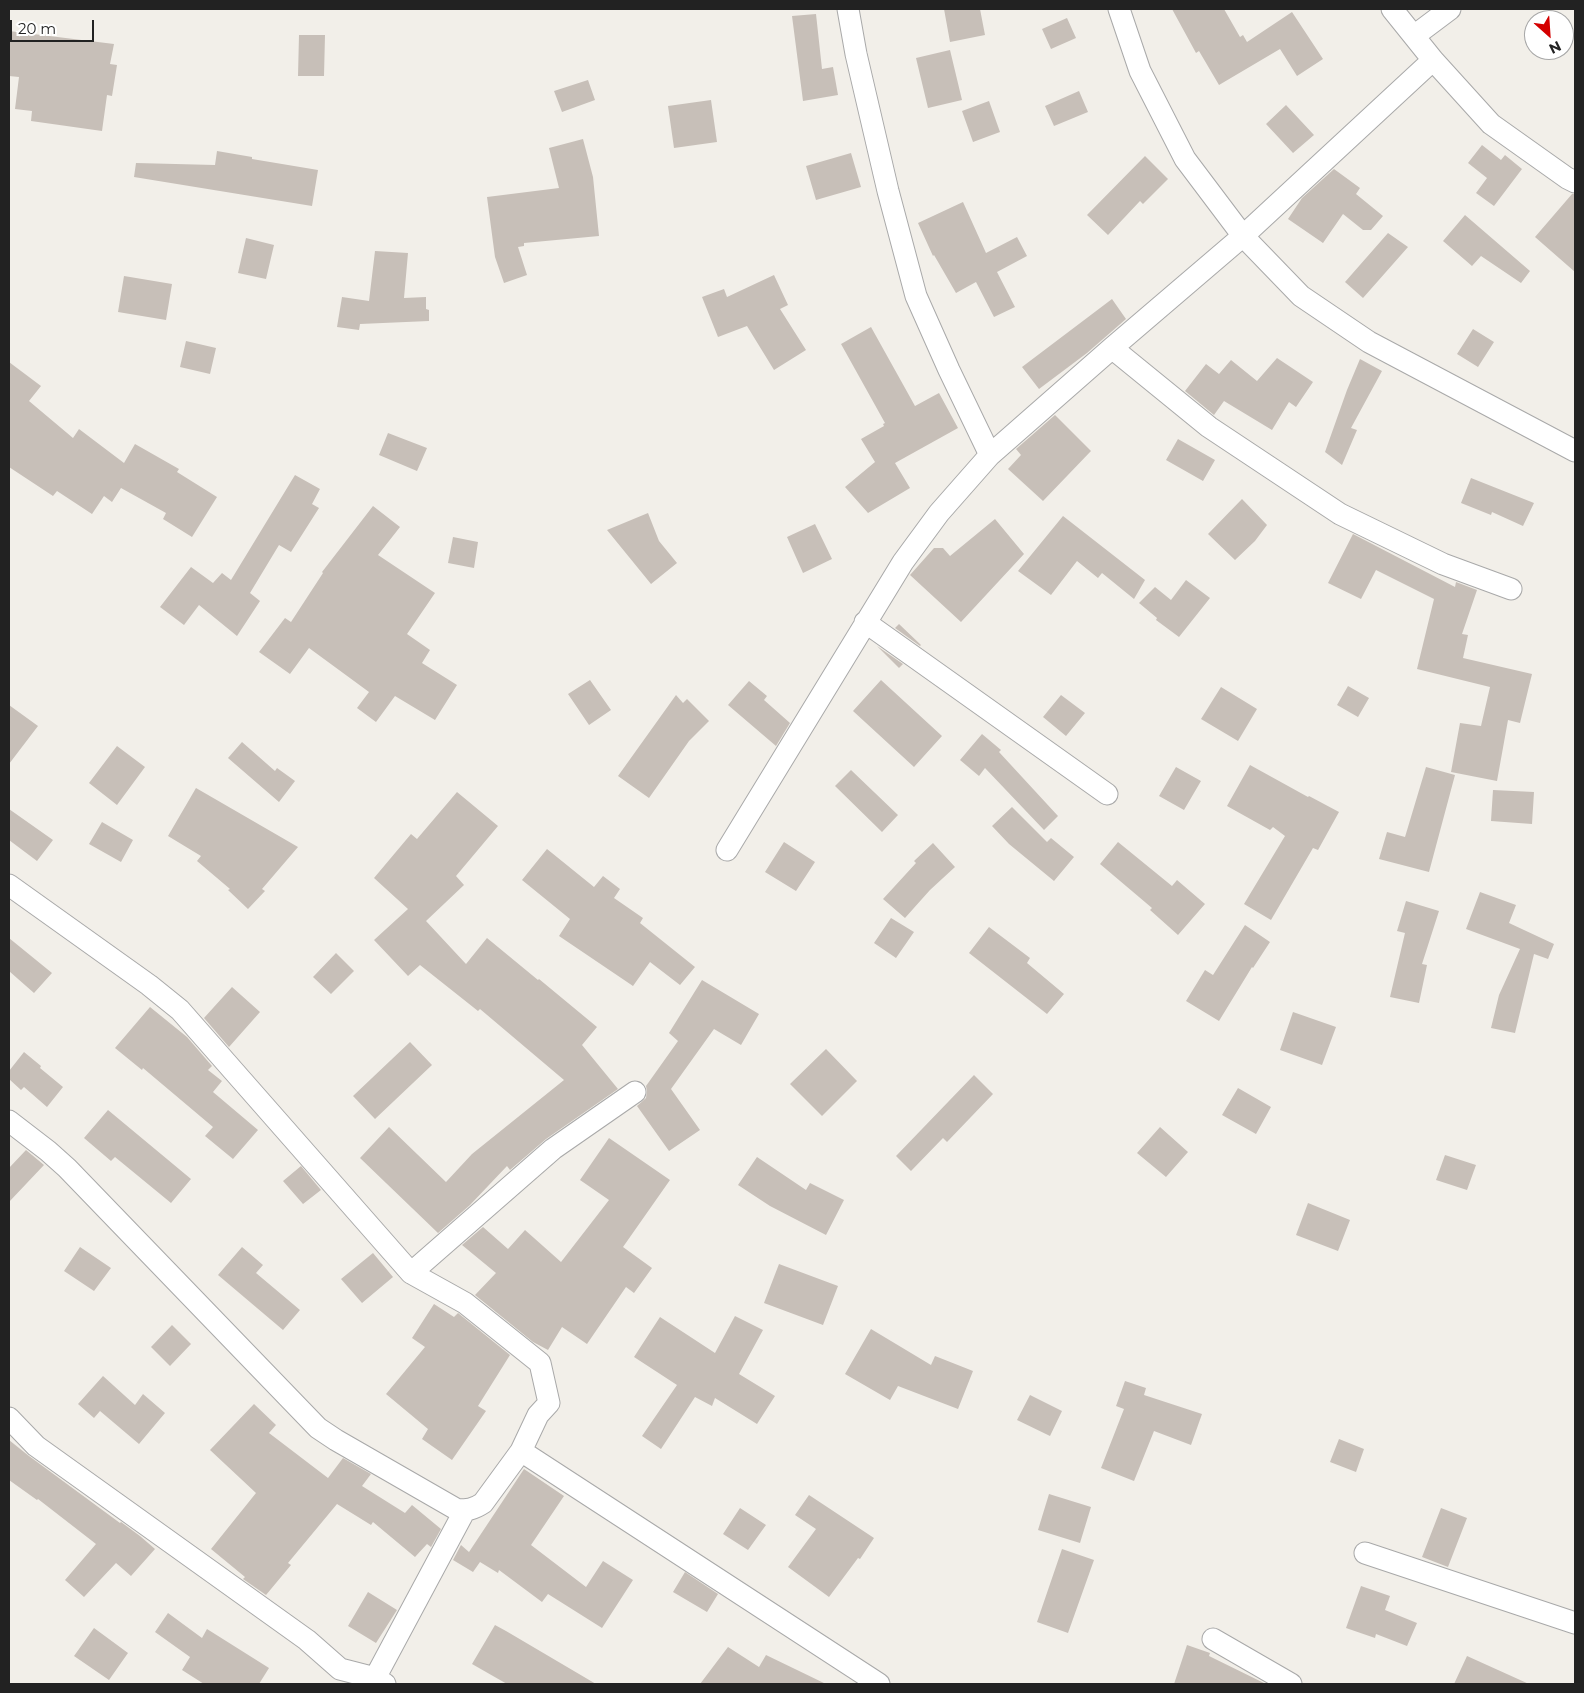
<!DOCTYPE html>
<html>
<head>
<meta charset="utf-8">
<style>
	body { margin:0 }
	#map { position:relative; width:1584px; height:1693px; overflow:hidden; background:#f2efe9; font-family:Montserrat,sans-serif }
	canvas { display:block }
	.frame { position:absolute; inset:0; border:10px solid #222; pointer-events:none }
	.north { position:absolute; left:1524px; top:10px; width:50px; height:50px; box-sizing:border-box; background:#fff; border:1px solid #a7a7a7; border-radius:50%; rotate:154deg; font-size:14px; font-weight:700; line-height:20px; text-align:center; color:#222 }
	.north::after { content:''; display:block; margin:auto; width:18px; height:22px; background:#d40000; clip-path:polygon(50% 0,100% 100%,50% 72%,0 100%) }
	.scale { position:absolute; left:10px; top:20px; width:84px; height:22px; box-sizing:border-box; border:2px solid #222; border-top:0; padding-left:6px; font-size:15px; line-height:18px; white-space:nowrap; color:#222; -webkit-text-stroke:4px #fff; paint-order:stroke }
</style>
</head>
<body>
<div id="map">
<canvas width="1584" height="1693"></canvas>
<div class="frame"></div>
<div class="north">N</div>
<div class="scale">20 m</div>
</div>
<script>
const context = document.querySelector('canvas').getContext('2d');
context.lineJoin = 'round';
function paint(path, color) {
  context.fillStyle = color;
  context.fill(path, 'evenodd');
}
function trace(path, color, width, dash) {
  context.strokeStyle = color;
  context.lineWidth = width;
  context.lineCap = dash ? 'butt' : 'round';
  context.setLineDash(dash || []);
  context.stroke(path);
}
paint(new Path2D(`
	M 944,9 L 980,9 L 985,35 L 950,42 Z
	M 1172,9 L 1224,9 L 1240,37 L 1243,35 L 1247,42 L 1292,12 L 1323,59 L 1297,76 L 1280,49 L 1219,85 L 1199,51 L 1196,53 Z
	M 816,14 L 822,69 L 833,67 L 838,95 L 803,101 L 792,16 Z
	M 1067,18 L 1076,38 L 1051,49 L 1042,29 Z
	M 9,31 L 114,44 L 110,64 L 117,65 L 112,96 L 107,95 L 102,131 L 31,121 L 32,111 L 15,109 L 19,77 L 9,76 Z
	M 299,35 L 325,35 L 324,76 L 298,76 Z
	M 950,50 L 962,100 L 928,108 L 916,58 Z
	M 588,80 L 595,100 L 562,112 L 554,91 Z
	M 1079,91 L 1088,112 L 1054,126 L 1045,106 Z
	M 711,100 L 717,142 L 674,148 L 668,106 Z
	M 989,101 L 1000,132 L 973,142 L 962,111 Z
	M 1286,105 L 1314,135 L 1293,153 L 1266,124 Z
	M 583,139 L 593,177 L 599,236 L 524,243 L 524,246 L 518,247 L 527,275 L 504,283 L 495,257 L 487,197 L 559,188 L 549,148 Z
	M 1482,145 L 1501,160 L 1505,155 L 1522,169 L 1494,206 L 1476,193 L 1487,178 L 1468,163 Z
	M 217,151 L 252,157 L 252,159 L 318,170 L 312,206 L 134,177 L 136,163 L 215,165 Z
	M 851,153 L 861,187 L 816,200 L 806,166 Z
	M 1145,156 L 1168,179 L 1143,204 L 1140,201 L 1108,235 L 1087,215 Z
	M 1334,169 L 1360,188 L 1356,194 L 1383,216 L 1371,230 L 1363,230 L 1343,214 L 1323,243 L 1288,219 L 1302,198 Z
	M 1572,194 L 1575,194 L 1575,272 L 1535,237 Z
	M 963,202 L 986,253 L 1017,237 L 1027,256 L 997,272 L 1015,307 L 994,317 L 976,282 L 956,293 L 934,255 L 933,256 L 918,223 Z
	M 1465,215 L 1530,271 L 1521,283 L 1481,256 L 1472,266 L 1443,241 Z
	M 1388,233 L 1408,247 L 1363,298 L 1345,282 Z
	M 246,238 L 274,245 L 266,279 L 238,273 Z
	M 375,251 L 408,253 L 404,298 L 426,297 L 426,309 L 429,310 L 429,321 L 360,324 L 359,330 L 337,327 L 342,297 L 369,301 Z
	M 774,275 L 788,305 L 780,309 L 806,350 L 774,370 L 747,326 L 718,337 L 702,297 L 724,289 L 727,297 Z
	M 124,276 L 172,284 L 166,320 L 118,312 Z
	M 1112,299 L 1126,319 L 1087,353 L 1039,389 L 1022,367 Z
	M 871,327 L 915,406 L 939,393 L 958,428 L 895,463 L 910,488 L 868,513 L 845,487 L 875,462 L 861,439 L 884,426 L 883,424 L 885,423 L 841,344 Z
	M 1473,329 L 1494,342 L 1478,367 L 1457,354 Z
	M 186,341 L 216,348 L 210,374 L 180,367 Z
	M 1277,358 L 1313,382 L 1296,407 L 1289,402 L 1272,430 L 1224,401 L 1214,415 L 1185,391 L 1206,364 L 1219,374 L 1231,360 L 1257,381 Z
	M 1360,359 L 1382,371 L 1351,428 L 1357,430 L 1342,465 L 1325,452 L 1347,390 Z
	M 9,362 L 41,386 L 29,401 L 73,438 L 79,429 L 124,463 L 135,444 L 179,469 L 177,472 L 217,497 L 192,537 L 163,519 L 166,513 L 121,488 L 112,502 L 104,496 L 92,514 L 57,491 L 53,496 L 9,467 Z
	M 1055,415 L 1091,451 L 1043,501 L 1008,469 L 1021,455 L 1016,449 Z
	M 388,433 L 427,448 L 417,471 L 379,455 Z
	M 1178,439 L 1215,460 L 1203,481 L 1166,460 Z
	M 295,475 L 320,489 L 312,504 L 319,508 L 291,552 L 279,545 L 250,593 L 260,601 L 237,636 L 199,605 L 184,625 L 160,607 L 191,567 L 213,583 L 222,573 L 231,580 Z
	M 1471,478 L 1534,503 L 1523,526 L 1492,512 L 1491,515 L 1461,503 Z
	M 1242,499 L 1267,525 L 1255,541 L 1235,560 L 1208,534 Z
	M 373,506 L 400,527 L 378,555 L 435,593 L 407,634 L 430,650 L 422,663 L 457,685 L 435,720 L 395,696 L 376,722 L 357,708 L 369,692 L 309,648 L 290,674 L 259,652 L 285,618 L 291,622 L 323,573 L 322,572 Z
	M 648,513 L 659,541 L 677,563 L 651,584 L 607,530 Z
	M 1063,516 L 1145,580 L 1134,599 L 1102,573 L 1098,578 L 1077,561 L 1051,595 L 1018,571 Z
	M 995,519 L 1024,554 L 961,622 L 910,575 L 934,548 L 943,548 L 950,556 Z
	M 815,524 L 832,559 L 803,573 L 787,537 Z
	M 1353,534 L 1455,587 L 1456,582 L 1477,590 L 1462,634 L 1468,635 L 1463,658 L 1532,674 L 1520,723 L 1508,720 L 1497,781 L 1451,772 L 1460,723 L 1481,726 L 1490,687 L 1417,669 L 1434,599 L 1376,570 L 1361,599 L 1328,583 Z
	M 453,537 L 478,542 L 474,568 L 448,563 Z
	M 1186,580 L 1210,598 L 1179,637 L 1156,620 L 1157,618 L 1139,603 L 1155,587 L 1171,600 Z
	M 899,624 L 921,645 L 920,646 L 895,628 Z
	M 877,646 L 903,664 L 899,668 Z
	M 590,680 L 611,710 L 589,725 L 568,694 Z
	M 881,680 L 942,736 L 914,767 L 853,711 Z
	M 749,681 L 767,696 L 764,700 L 790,723 L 776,746 L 728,705 Z
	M 1348,686 L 1369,698 L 1358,717 L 1337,705 Z
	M 1221,687 L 1257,709 L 1238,741 L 1201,719 Z
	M 676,695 L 683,703 L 687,699 L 709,721 L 689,741 L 649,798 L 618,776 Z
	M 1061,695 L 1085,713 L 1066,736 L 1043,717 Z
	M 9,705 L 38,726 L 9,764 Z
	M 982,734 L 1001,750 L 999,752 L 1058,816 L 1044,830 L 985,768 L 979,776 L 960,760 Z
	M 242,742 L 275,771 L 277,768 L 295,781 L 279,802 L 228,758 Z
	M 117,746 L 145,767 L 117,805 L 89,783 Z
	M 1250,765 L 1308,797 L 1309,796 L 1339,812 L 1318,850 L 1313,848 L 1271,920 L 1244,904 L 1285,836 L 1273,827 L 1270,830 L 1227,806 Z
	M 1176,767 L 1201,781 L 1184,810 L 1159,796 Z
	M 1426,767 L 1455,775 L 1429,872 L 1379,859 L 1387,832 L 1405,837 Z
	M 851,770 L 898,815 L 882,832 L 835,786 Z
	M 196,788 L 298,847 L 262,889 L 265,891 L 248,909 L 228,890 L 230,889 L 197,861 L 201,856 L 168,836 Z
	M 1493,790 L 1534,792 L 1532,824 L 1491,821 Z
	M 457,792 L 498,826 L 456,876 L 464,885 L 426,921 L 466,964 L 487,938 L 538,980 L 539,979 L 597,1027 L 582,1045 L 618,1089 L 546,1139 L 510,1170 L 507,1166 L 470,1205 L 438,1233 L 360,1158 L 389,1127 L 446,1182 L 472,1154 L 564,1080 L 480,1009 L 478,1011 L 420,965 L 408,976 L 374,940 L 408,909 L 374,878 L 411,834 L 417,839 Z
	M 1012,807 L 1047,842 L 1051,838 L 1074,857 L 1054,881 L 1009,844 L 992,826 Z
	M 9,809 L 53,840 L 37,861 L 9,840 Z
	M 102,822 L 133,840 L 121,862 L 89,844 Z
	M 784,842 L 815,862 L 796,891 L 765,872 Z
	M 1118,842 L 1172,886 L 1177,880 L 1205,904 L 1178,935 L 1150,910 L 1152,908 L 1100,864 Z
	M 933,843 L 955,867 L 930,890 L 905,918 L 883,899 L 916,863 L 914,861 Z
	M 547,849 L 594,887 L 603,876 L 620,889 L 614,898 L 643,918 L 640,923 L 695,967 L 680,985 L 650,962 L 633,986 L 559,936 L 570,919 L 522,880 Z
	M 1480,892 L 1516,905 L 1509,923 L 1554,944 L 1548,959 L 1534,954 L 1515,1033 L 1491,1028 L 1499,995 L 1520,949 L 1466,929 Z
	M 1406,901 L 1439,911 L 1422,964 L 1427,965 L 1419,1003 L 1390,997 L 1405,933 L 1397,931 Z
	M 891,918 L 914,932 L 896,958 L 874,943 Z
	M 1245,925 L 1270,942 L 1253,968 L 1252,967 L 1219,1021 L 1186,1001 L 1205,970 L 1213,975 Z
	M 989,927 L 1030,958 L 1027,963 L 1064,994 L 1047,1014 L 969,953 Z
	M 9,938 L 52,973 L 34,993 L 9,971 Z
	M 336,953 L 354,971 L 331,994 L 313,977 Z
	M 702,980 L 759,1014 L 741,1045 L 714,1029 L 671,1089 L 700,1130 L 669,1151 L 637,1106 L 646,1098 L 647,1091 L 646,1086 L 678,1041 L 669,1033 Z
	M 232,987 L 260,1012 L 229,1047 L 204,1018 Z
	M 150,1007 L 187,1037 L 212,1066 L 208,1070 L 222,1081 L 213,1092 L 258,1130 L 233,1159 L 205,1136 L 213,1127 L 143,1068 L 142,1070 L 115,1048 Z
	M 1293,1012 L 1336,1027 L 1322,1065 L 1280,1050 Z
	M 410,1042 L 432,1065 L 375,1119 L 353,1096 Z
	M 826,1049 L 857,1081 L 822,1116 L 790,1084 Z
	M 24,1052 L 41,1066 L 40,1068 L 63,1087 L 47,1107 L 24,1087 L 21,1090 L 9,1079 L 9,1071 Z
	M 974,1075 L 993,1094 L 947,1142 L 943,1138 L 911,1171 L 896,1156 Z
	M 1238,1088 L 1271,1107 L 1256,1134 L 1222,1115 Z
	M 108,1110 L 191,1179 L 171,1203 L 115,1157 L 111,1161 L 84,1138 Z
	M 1160,1127 L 1188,1152 L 1166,1177 L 1137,1153 Z
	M 609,1138 L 670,1180 L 623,1247 L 652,1268 L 634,1293 L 626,1287 L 587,1344 L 562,1327 L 548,1350 L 533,1342 L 475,1295 L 496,1273 L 462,1245 L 483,1227 L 508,1249 L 525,1230 L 561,1262 L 609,1200 L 580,1180 Z
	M 26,1150 L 44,1165 L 9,1202 L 9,1168 Z
	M 1445,1155 L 1476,1165 L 1467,1190 L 1436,1180 Z
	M 757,1157 L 806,1190 L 810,1183 L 844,1200 L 826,1235 L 770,1206 L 738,1185 Z
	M 301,1166 L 321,1190 L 303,1204 L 283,1181 Z
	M 1308,1203 L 1350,1220 L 1338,1251 L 1296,1235 Z
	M 80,1247 L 111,1268 L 94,1291 L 64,1271 Z
	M 242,1247 L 263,1265 L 256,1273 L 300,1310 L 283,1330 L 218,1275 Z
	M 373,1253 L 393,1277 L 362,1303 L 341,1279 Z
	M 779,1264 L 838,1286 L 823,1325 L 764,1303 Z
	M 434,1304 L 454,1317 L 458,1313 L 510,1355 L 478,1406 L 486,1411 L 452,1460 L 422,1439 L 428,1429 L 386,1394 L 425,1347 L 412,1338 Z
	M 735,1316 L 763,1330 L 739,1374 L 775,1396 L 757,1424 L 715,1398 L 712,1406 L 695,1397 L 661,1449 L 642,1436 L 677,1385 L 634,1357 L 660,1317 L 715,1353 Z
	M 172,1325 L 191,1344 L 170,1366 L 151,1347 Z
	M 871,1329 L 931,1365 L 935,1356 L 973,1371 L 958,1409 L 898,1386 L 890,1400 L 845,1374 Z
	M 103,1376 L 135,1405 L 143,1394 L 165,1413 L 139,1444 L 100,1411 L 94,1418 L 78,1404 Z
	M 1125,1381 L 1146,1388 L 1144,1395 L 1202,1414 L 1191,1445 L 1154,1431 L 1134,1481 L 1101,1468 L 1124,1409 L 1116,1406 Z
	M 1030,1395 L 1062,1411 L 1050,1436 L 1017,1420 Z
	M 254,1404 L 276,1425 L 269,1433 L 328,1478 L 343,1458 L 371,1474 L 362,1486 L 405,1513 L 412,1505 L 441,1529 L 431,1547 L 427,1544 L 415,1557 L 373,1522 L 371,1525 L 337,1504 L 288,1563 L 291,1565 L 266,1595 L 243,1579 L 245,1577 L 211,1549 L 256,1493 L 210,1450 Z
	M 1339,1439 L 1364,1449 L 1356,1472 L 1330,1462 Z
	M 9,1440 L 29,1456 L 120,1523 L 121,1522 L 140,1536 L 155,1549 L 131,1576 L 116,1563 L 84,1597 L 65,1580 L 96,1544 L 38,1499 L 37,1500 L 9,1480 Z
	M 524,1469 L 564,1496 L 531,1545 L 586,1587 L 603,1561 L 633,1580 L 602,1628 L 548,1594 L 542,1602 L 499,1570 L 498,1573 L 480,1562 L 473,1572 L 453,1560 L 461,1545 L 469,1552 Z
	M 1049,1494 L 1091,1507 L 1080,1543 L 1038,1530 Z
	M 809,1495 L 874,1538 L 860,1559 L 858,1558 L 829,1597 L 788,1567 L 816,1529 L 795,1515 Z
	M 740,1508 L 766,1525 L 748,1550 L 723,1534 Z
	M 1441,1508 L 1467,1518 L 1448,1567 L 1422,1557 Z
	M 1062,1549 L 1094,1560 L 1068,1633 L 1037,1622 Z
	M 685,1572 L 718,1594 L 707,1612 L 673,1592 Z
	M 1361,1586 L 1390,1596 L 1385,1610 L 1417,1623 L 1407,1646 L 1376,1634 L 1375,1638 L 1346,1628 Z
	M 368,1592 L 397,1610 L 376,1643 L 348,1626 Z
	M 168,1613 L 202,1638 L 207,1629 L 269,1668 L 259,1684 L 204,1684 L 182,1670 L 190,1657 L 155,1632 Z
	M 495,1625 L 506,1631 L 596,1684 L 507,1684 L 472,1664 Z
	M 94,1628 L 128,1653 L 109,1680 L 74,1656 Z
	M 1187,1645 L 1210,1653 L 1209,1656 L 1266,1684 L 1174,1684 Z
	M 728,1647 L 759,1667 L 766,1655 L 826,1684 L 700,1684 Z
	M 1467,1656 L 1529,1684 L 1454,1684 Z`), '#c7bfb8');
const minor = new Path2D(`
	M 848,9 L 856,54 L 888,191 L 916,296 L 949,370 L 990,455
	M 1119,9 L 1140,71 L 1185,159 L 1243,236 L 1301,296 L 1369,342 L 1575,451
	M 1392,9 L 1433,60 L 1491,124 L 1567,178 L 1575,182
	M 1414,36 L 1450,9
	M 1112,348 L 1209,427 L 1340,514 L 1443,564 L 1511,589
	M 865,622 L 1107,794
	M 727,850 L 903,562 L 939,513 L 990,455 L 1112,348 L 1243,236 L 1433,60
	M 9,885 L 149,985 L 180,1010 L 411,1273 L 465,1303 L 540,1363 L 549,1403 L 538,1415 L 521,1451 L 879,1684
	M 9,1121 L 48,1151 L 67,1168 L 318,1428 L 336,1440 L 456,1509 C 467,1511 474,1509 483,1503 L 521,1451
	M 411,1273 L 553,1149 L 635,1092
	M 9,1418 L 36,1446 L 307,1640 L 340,1669 L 375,1678 L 385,1684
	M 1365,1553 L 1575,1623
	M 1213,1639 L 1291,1684
	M 375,1678 L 465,1510`);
trace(minor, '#a9a9a9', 23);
trace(minor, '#fff', 21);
</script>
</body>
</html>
